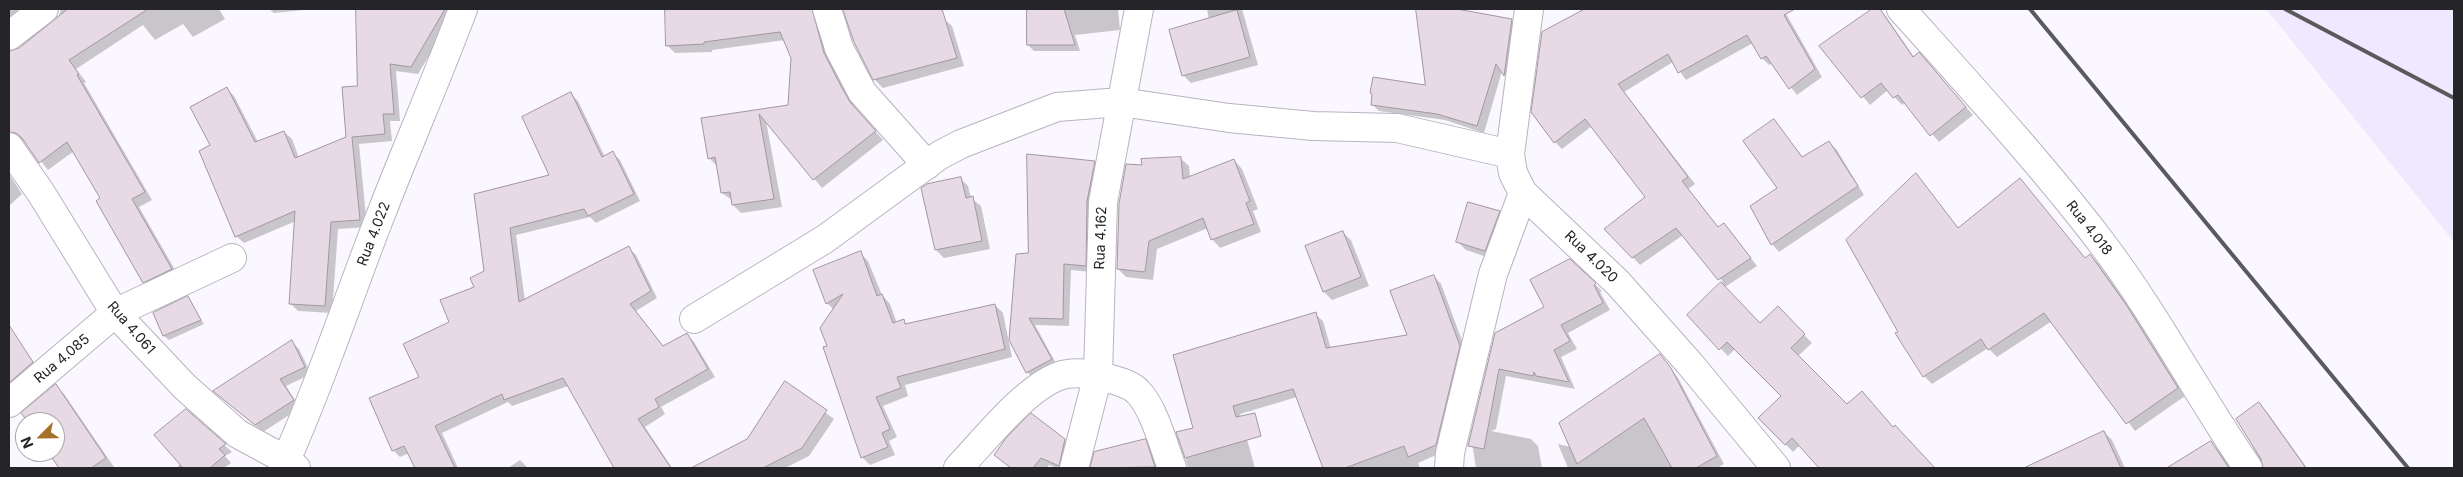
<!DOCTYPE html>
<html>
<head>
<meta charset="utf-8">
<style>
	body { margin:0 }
	#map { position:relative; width:2463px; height:477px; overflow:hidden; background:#faf8fe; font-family:Inter,sans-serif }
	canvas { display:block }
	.frame { position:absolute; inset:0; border:10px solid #252429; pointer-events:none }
	.north { position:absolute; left:15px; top:412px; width:50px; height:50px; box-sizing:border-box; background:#fff; border:1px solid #a8a7a9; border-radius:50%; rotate:247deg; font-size:14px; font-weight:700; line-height:20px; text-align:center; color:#252429 }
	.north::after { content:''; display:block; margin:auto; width:18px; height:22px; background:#a6712a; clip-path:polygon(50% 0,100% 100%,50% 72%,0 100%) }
</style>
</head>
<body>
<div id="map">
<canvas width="2463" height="477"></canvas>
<div class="frame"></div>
<div class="north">N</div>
</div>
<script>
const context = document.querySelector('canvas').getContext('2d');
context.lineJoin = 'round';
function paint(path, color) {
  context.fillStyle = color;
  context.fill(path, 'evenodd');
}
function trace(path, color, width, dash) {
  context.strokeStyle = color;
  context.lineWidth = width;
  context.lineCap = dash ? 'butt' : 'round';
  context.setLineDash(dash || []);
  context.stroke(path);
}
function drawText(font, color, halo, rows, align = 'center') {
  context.font = font + ' Inter,sans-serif';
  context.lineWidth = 4.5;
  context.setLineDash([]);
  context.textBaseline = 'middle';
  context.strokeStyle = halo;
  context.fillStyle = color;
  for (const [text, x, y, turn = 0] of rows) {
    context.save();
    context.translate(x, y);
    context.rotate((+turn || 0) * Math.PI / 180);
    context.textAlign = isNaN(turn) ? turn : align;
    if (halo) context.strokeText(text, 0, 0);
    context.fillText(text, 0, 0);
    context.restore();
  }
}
paint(new Path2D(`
	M 2266,9 L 2454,9 L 2454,242 Z`), '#f0e8fe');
paint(new Path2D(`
	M 9,9 L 37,9 L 9,32 Z
	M 61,9 L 219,9 L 225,19 L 193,37 L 183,24 L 155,40 L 143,25 L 76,69 L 86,82 L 84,83 L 152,200 L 139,207 L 179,277 L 152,290 L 144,282 L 102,199 L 74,151 L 48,170 L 25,141 L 15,140 L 9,133 L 9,93 L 25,82 L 19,49 L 59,16 Z
	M 269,9 L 313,9 L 274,13 Z
	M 396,9 L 451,9 L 455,13 L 418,74 L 396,71 L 400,121 L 390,121 L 392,141 L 359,144 L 367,227 L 338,229 L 332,313 L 298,311 L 290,303 L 296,221 L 244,243 L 236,236 L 212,145 L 227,89 L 234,96 L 258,142 L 284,132 L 292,139 L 299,158 L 347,138 L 358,87 L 394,23 Z
	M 666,9 L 822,9 L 833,64 L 856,109 L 883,140 L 822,188 L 766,121 L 782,207 L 741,213 L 733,205 L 732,200 L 722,193 L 718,167 L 709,158 L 703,119 L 789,106 L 792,58 L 785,40 L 712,50 L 712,52 L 675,53 L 667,45 Z
	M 843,9 L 939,9 L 943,18 L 952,26 L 964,66 L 883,88 L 874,79 L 855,42 Z
	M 1028,9 L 1118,9 L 1120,30 L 1075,35 L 1080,51 L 1034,51 L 1028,45 Z
	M 1207,9 L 1242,9 L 1258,65 L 1191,83 L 1183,75 L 1209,20 Z
	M 1417,9 L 1454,9 L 1511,20 L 1518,27 L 1511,81 L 1502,71 L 1484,133 L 1445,120 L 1379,111 L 1372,104 L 1427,86 Z
	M 1587,9 L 1703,9 L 1707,14 L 1716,9 L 1781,9 L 1785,12 L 1822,77 L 1797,95 L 1772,63 L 1769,65 L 1762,58 L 1753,43 L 1686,80 L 1673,62 L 1624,92 L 1695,184 L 1688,189 L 1719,228 L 1724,225 L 1731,232 L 1757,266 L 1725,287 L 1761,324 L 1778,308 L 1812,343 L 1798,356 L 1847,406 L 1903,434 L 1934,468 L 1820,468 L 1800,445 L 1793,452 L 1760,418 L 1783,396 L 1736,348 L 1728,356 L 1688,315 L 1723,282 L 1683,235 L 1640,265 L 1606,229 L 1647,197 L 1592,126 L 1562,149 L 1555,142 L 1543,33 Z
	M 1875,9 L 1879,9 L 1885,15 L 1914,57 L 1926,61 L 1973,115 L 1939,142 L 1905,102 L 1902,105 L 1888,90 L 1870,105 L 1821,46 Z
	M 571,94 L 578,101 L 605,157 L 613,153 L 620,160 L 640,201 L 596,223 L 590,217 L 516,235 L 525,301 L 628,248 L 636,255 L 657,298 L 636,311 L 664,347 L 687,335 L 694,342 L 715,377 L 661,407 L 665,414 L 645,427 L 672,468 L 616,468 L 568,386 L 512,406 L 508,402 L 442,433 L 458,468 L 416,468 L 409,453 L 400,457 L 393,450 L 420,377 L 451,323 L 486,272 L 475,195 L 551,176 Z
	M 1774,120 L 1803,158 L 1829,142 L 1837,150 L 1864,195 L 1779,252 L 1772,244 L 1778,188 Z
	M 1180,158 L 1189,166 L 1190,177 L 1234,160 L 1242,169 L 1258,209 L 1253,211 L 1261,232 L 1220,248 L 1212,239 L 1208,228 L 1157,249 L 1153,280 L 1126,277 L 1118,269 L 1143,167 Z
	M 1094,162 L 1101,169 L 1092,272 L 1071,270 L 1069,326 L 1035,325 L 1058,367 L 1035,379 L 1027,372 L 1010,340 L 1029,254 Z
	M 9,174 L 22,194 L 9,206 Z
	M 1916,175 L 1959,229 L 2020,180 L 2086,259 L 2090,255 L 2098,263 L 2135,315 L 2185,396 L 2135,431 L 2052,321 L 1997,357 L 1988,348 L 1932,384 L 1924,376 L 1899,332 Z
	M 960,178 L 968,186 L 971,198 L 981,206 L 990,249 L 944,258 L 936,250 Z
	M 1499,212 L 1507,221 L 1493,259 L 1466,250 L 1458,242 Z
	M 1342,232 L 1351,240 L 1369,286 L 1332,300 L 1324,292 L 1306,247 Z
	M 860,253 L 868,261 L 882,295 L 890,304 L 897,323 L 903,321 L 908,325 L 995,305 L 1003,313 L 1012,357 L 905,385 L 908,396 L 883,406 L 897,437 L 889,441 L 895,455 L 870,465 L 862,457 L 828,347 L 834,310 L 827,303 Z
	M 1570,260 L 1602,291 L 1600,292 L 1610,310 L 1568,333 L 1577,349 L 1561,357 L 1575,389 L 1506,376 L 1496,429 L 1491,431 L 1531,439 L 1538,446 L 1542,468 L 1476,468 L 1471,436 L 1496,334 L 1546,308 Z
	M 1434,276 L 1441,284 L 1467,354 L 1443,452 L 1418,463 L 1420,468 L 1324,468 L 1297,397 L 1240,414 L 1255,468 L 1188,468 L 1178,433 L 1195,429 L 1315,314 L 1323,321 L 1331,349 L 1409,336 Z
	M 187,298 L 204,324 L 169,340 L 164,336 L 154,313 Z
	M 11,331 L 37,367 L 9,390 L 9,333 Z
	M 292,342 L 299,349 L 311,374 L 286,386 L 300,408 L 263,432 L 222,398 Z
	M 1660,355 L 1678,378 L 1724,464 L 1717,468 L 1568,468 L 1558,444 L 1571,447 Z
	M 786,383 L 834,419 L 809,456 L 785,468 L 693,468 L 748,440 Z
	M 55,386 L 64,394 L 114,467 L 61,468 L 50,452 L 55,452 L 55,422 L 29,422 Z
	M 2259,404 L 2267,412 L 2307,468 L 2264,468 L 2238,419 Z
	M 186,410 L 232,452 L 225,456 L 231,463 L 224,468 L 177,468 L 180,463 Z
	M 2104,432 L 2112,440 L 2125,468 L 2047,468 L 2044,460 Z
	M 1064,440 L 1073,448 L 1068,468 L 1057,468 L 1049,465 L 1047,468 L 1011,468 L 995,455 Z
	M 1145,441 L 1153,448 L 1161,468 L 1123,468 L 1117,448 Z
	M 2211,443 L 2219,451 L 2231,468 L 2196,468 L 2189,456 Z
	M 520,460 L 528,468 L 508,468 Z`), '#0003');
const building = new Path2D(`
	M 68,9 L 148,9 L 69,60 L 79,74 L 77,75 L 145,192 L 132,199 L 172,269 L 143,283 L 96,201 L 100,198 L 67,142 L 39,163 L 22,138 L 16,133 L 9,132 L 9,51 L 19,48 Z
	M 356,9 L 445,9 L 411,67 L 390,64 L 394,114 L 383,114 L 385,134 L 352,137 L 360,220 L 331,222 L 325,306 L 289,304 L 295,211 L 235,237 L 199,151 L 210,145 L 190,107 L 227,87 L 255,142 L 284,131 L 295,158 L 346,137 L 342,87 L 357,86 Z
	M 665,9 L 812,9 L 824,53 L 842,88 L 850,102 L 876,131 L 813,180 L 759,114 L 774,199 L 732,205 L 730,192 L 721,193 L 715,157 L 708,159 L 701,118 L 788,105 L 791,58 L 780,32 L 704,42 L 704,44 L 666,46 Z
	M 843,9 L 942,9 L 957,58 L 873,80 L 854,42 Z
	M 1027,9 L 1064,9 L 1075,45 L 1027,45 Z
	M 1416,9 L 1457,9 L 1512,19 L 1504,76 L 1496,64 L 1477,126 L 1437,114 L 1371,105 L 1372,94 L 1370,93 L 1373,77 L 1425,85 Z
	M 1585,9 L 1795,9 L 1784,15 L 1815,69 L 1789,89 L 1766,56 L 1761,59 L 1747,35 L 1678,73 L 1668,54 L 1618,84 L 1688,177 L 1682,181 L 1718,227 L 1724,223 L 1751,258 L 1718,280 L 1676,228 L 1632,258 L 1604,229 L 1645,197 L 1585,119 L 1554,143 L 1531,112 L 1542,32 Z
	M 1872,9 L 1880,9 L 1913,57 L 1919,52 L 1966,107 L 1930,136 L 1898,95 L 1893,98 L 1881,83 L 1861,98 L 1819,46 Z
	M 1237,10 L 1250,57 L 1182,76 L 1169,30 Z
	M 571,92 L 602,157 L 613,151 L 634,194 L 588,216 L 584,209 L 510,228 L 519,302 L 629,246 L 651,291 L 630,304 L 663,346 L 687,333 L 708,369 L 655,399 L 659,407 L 638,419 L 671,468 L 614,468 L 563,378 L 504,400 L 502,394 L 435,426 L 455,468 L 415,468 L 404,446 L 392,451 L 369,398 L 419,377 L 403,344 L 449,322 L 440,300 L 474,287 L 470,278 L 484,271 L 474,194 L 549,175 L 522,117 Z
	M 1774,119 L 1802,157 L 1829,141 L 1858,186 L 1771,245 L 1750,206 L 1777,188 L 1743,141 Z
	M 1027,154 L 1095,161 L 1087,201 L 1086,266 L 1064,264 L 1063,319 L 1029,318 L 1052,359 L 1026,373 L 1009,340 L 1016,254 L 1028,253 Z
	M 1181,157 L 1183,179 L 1234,159 L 1250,201 L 1246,203 L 1254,224 L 1211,240 L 1203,218 L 1149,241 L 1145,272 L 1117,269 L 1119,204 L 1126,164 L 1142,165 L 1141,159 Z
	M 1916,173 L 1958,228 L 2020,178 L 2085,258 L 2090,254 L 2127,306 L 2178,388 L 2126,424 L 2044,313 L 1988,350 L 1981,339 L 1923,377 L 1895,333 L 1898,332 L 1846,240 Z
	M 961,177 L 966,198 L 973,196 L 982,241 L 935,250 L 921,188 L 927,184 Z
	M 1468,202 L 1500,211 L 1485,251 L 1456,242 Z
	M 1343,231 L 1361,277 L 1323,292 L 1305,246 Z
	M 861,251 L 877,296 L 882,294 L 893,323 L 904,319 L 905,324 L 995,304 L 1005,349 L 897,377 L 901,388 L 876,397 L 890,429 L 882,433 L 888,447 L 861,458 L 823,347 L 827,346 L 820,328 L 843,294 L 826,304 L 813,270 Z
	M 1570,259 L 1596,283 L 1594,285 L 1603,303 L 1561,325 L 1570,341 L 1554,350 L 1569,382 L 1536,376 L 1534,372 L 1533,376 L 1499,369 L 1484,449 L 1468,446 L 1495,333 L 1544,307 L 1530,280 Z
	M 1434,275 L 1460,346 L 1436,445 L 1408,457 L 1404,446 L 1345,468 L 1323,468 L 1293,389 L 1233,406 L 1236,417 L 1255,413 L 1261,436 L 1185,458 L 1176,432 L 1193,428 L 1173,355 L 1316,312 L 1326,348 L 1407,335 L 1390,291 Z
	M 1721,282 L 1760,323 L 1778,306 L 1805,334 L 1791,348 L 1847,404 L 1862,391 L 1893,427 L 1895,425 L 1935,468 L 1819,468 L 1792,438 L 1785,445 L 1758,418 L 1781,396 L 1727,342 L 1719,350 L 1687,315 Z
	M 188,296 L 201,320 L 163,336 L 153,313 Z
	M 9,325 L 33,362 L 9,383 Z
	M 292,340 L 305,367 L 280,379 L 294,400 L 255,425 L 213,391 Z
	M 1660,354 L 1671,368 L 1717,456 L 1696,468 L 1672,468 L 1644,418 L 1577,464 L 1559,423 Z
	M 785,381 L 827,410 L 802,448 L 763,468 L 691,468 L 747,439 Z
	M 56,384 L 106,458 L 91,468 L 59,468 L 48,452 L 55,452 L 55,422 L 28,422 L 21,413 Z
	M 2259,402 L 2264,409 L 2306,468 L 2263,468 L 2261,459 L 2236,419 Z
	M 186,409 L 226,444 L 219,449 L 225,455 L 210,468 L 183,468 L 154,435 Z
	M 1031,413 L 1065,439 L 1059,466 L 1041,458 L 1033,468 L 1011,468 L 994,455 L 1006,438 Z
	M 2104,431 L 2121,468 L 2024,468 Z
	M 1146,439 L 1155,467 L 1090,468 L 1094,452 Z
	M 2211,441 L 2229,468 L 2167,468 Z`);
paint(building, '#e8dae4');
trace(building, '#a3969f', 1);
const minor = new Path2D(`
	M 827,9 L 839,48 L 862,92 L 927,165
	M 1529,9 L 1510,154 L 1513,173 L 1523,193 L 1618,283 L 1690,364 L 1776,468
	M 1901,9 C 1969,85 2039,161 2101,242 C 2156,314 2197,394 2248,468
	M 9,36 L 44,9
	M 9,147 L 41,193 L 115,313 L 185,387 L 238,434 L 286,460 L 296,468
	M 694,319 L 825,239 L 940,155 L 961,144 L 1057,107 L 1121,102 L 1229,118 L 1313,126 L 1397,128 L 1510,154
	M 9,403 L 115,313 L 232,258
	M 286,460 C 323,378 350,292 383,209 C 409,142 438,76 463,9
	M 958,468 C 984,441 1024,389 1059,376 C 1073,371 1093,374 1107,378 C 1118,381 1131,384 1138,392 C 1154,408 1164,447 1172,468
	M 1074,468 L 1098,375 L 1103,202 L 1139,9
	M 1449,468 L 1450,453 L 1493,274 L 1523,193`);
trace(minor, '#b8b3c1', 30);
trace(minor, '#fff', 28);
trace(new Path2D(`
	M 2030,9 L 2408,468
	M 2285,9 L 2454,98`), '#5a595e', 4);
drawText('14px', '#252429', '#fff', [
	["Rua 4.018",2089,228,52],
	["Rua 4.022",374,234,-69],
	["Rua 4.162",1101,238,-88],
	["Rua 4.020",1591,257,44],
	["Rua 4.061",131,328,49],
	["Rua 4.085",62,359,-40]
]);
</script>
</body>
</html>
